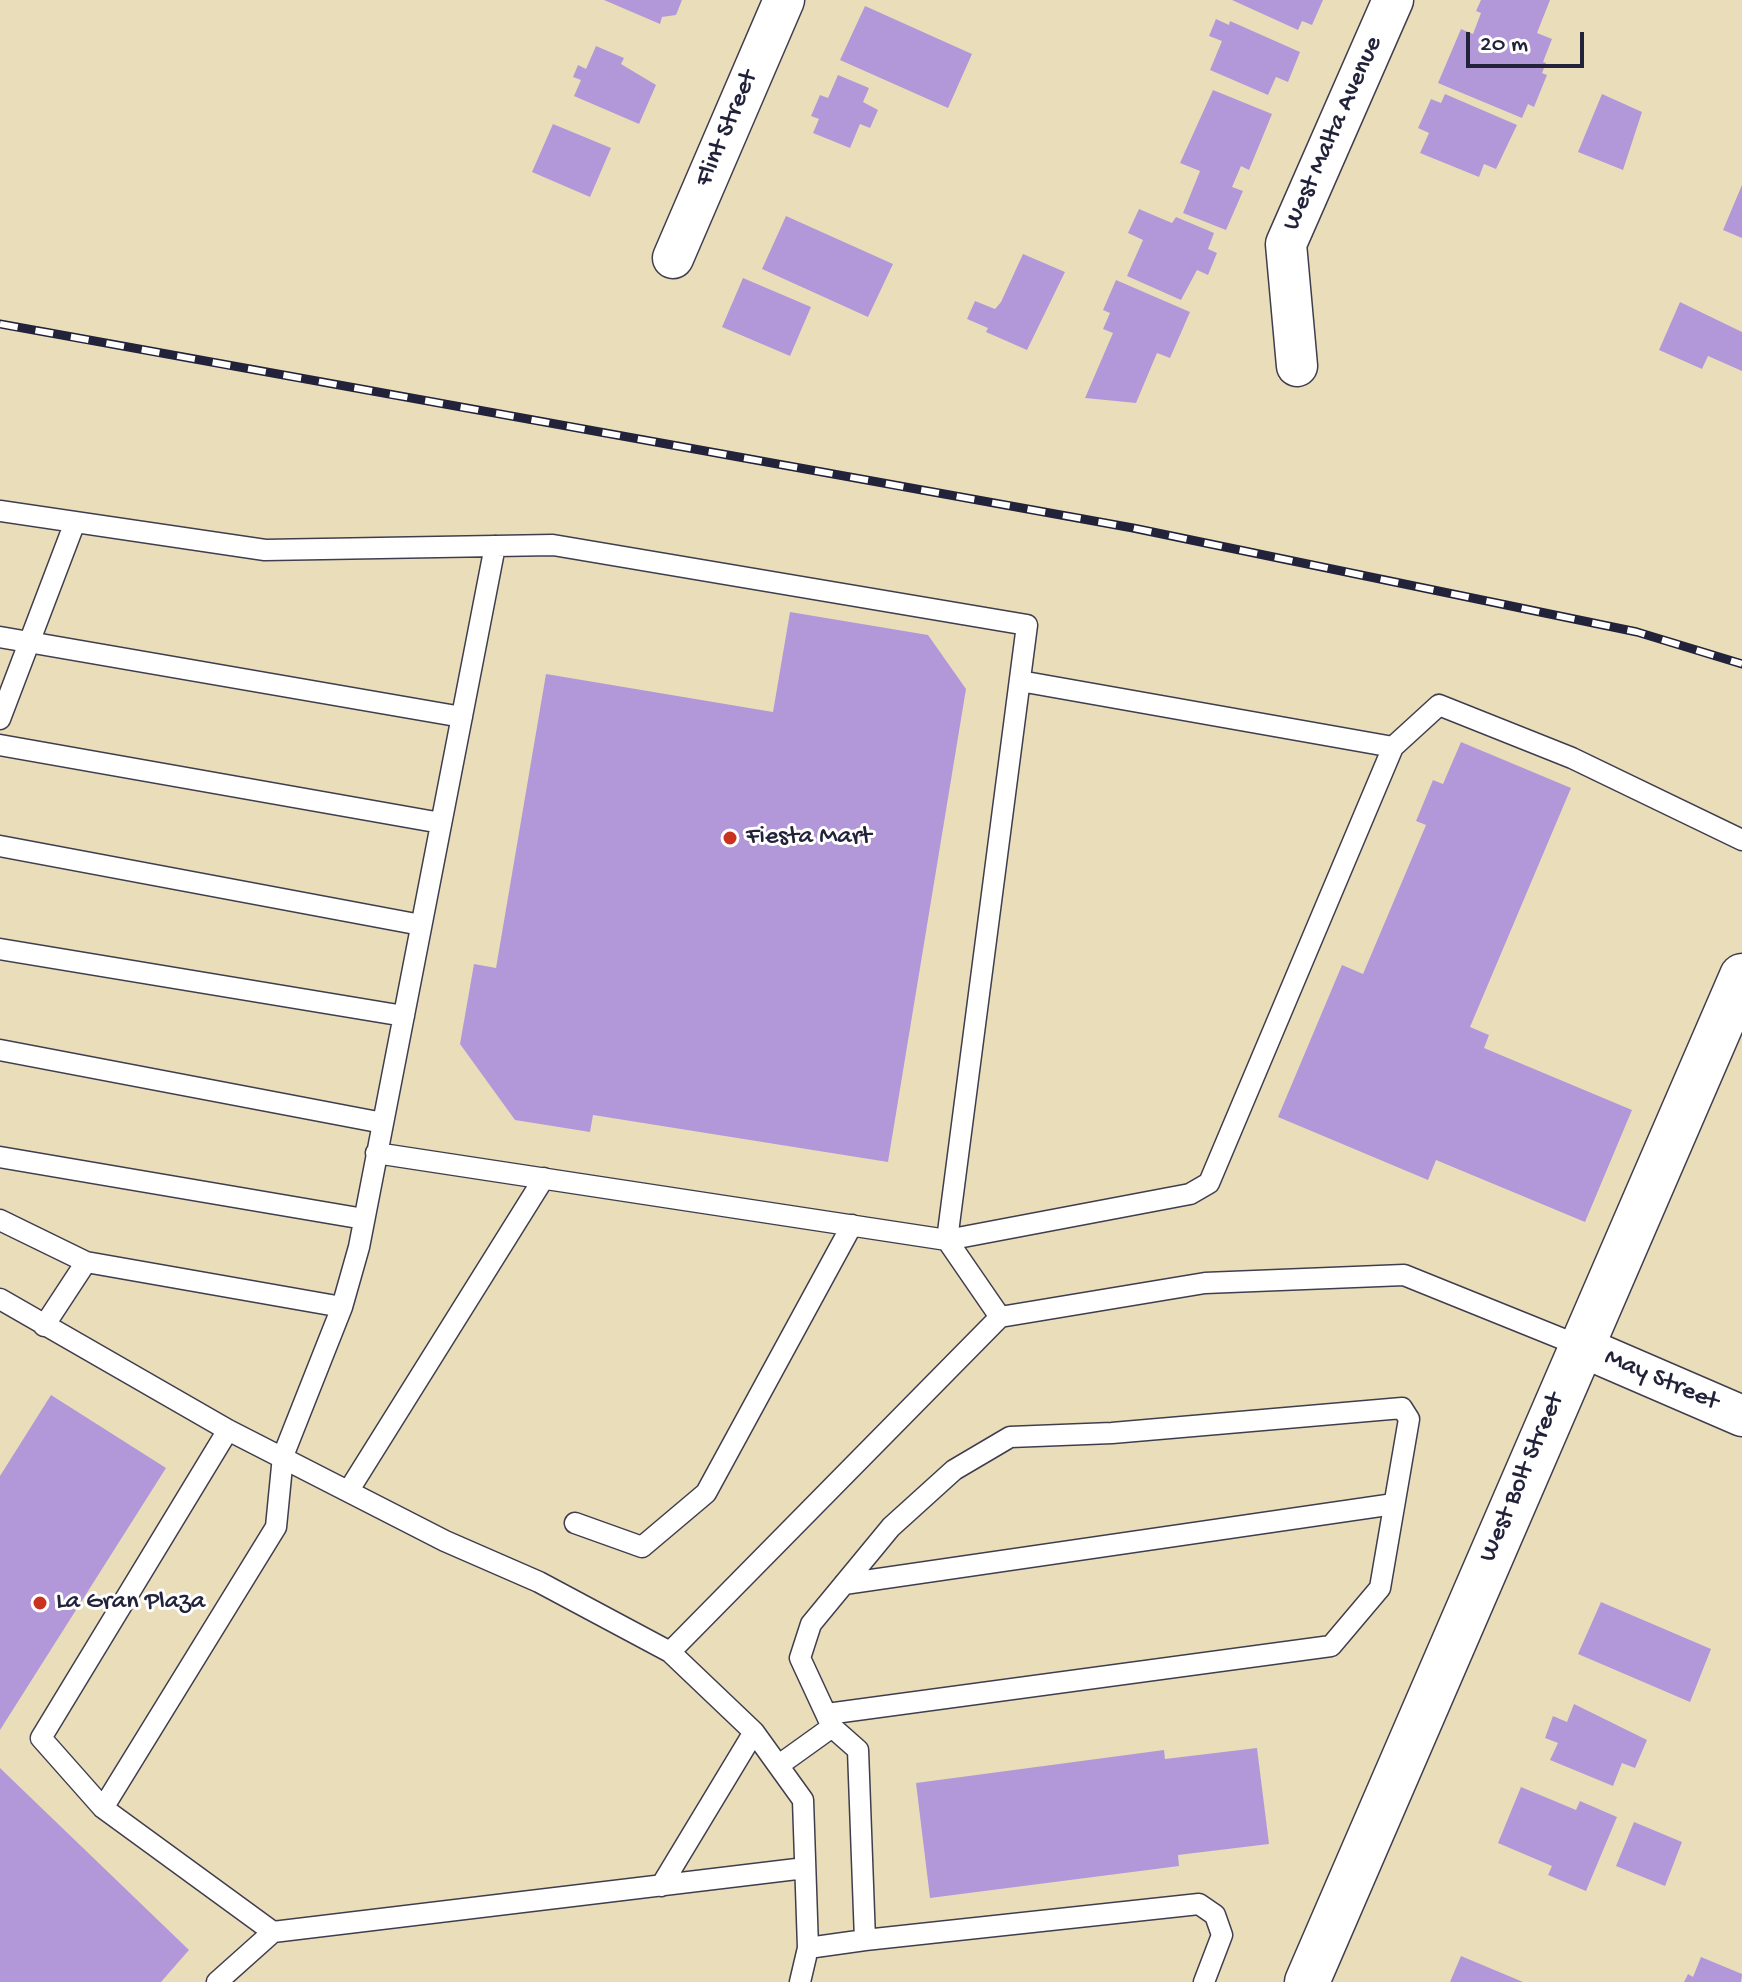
<!DOCTYPE html>
<html>
<head>
<meta charset="utf-8">
<style>
	body { margin:0 }
	#map { position:relative; width:1742px; height:1982px; overflow:hidden; background:#eadeba; font-family:"Gochi Hand",sans-serif }
	canvas { display:block }
	.scale { position:absolute; left:1466px; top:32px; width:118px; height:36px; box-sizing:border-box; border:4px solid #22223b; border-top:0; padding-left:10px; font-size:24px; line-height:28px; white-space:nowrap; color:#22223b; -webkit-text-stroke:6px #fff; paint-order:stroke }
</style>
</head>
<body>
<div id="map">
<canvas width="1742" height="1982"></canvas>
<div class="scale">20 m</div>
</div>
<script>
const context = document.querySelector('canvas').getContext('2d');
context.lineJoin = 'round';
function paint(path, color) {
  context.fillStyle = color;
  context.fill(path, 'evenodd');
}
function trace(path, color, width, dash) {
  context.strokeStyle = color;
  context.lineWidth = width;
  context.lineCap = dash ? 'butt' : 'round';
  context.setLineDash(dash || []);
  context.stroke(path);
}
function drawText(font, color, halo, rows, align = 'center') {
  context.font = font + ' "Gochi Hand",sans-serif';
  context.lineWidth = 6;
  context.setLineDash([]);
  context.textBaseline = 'middle';
  context.strokeStyle = halo;
  context.fillStyle = color;
  for (const [text, x, y, turn = 0] of rows) {
    context.save();
    context.translate(x, y);
    context.rotate((+turn || 0) * Math.PI / 180);
    context.textAlign = isNaN(turn) ? turn : align;
    if (halo) context.strokeText(text, 0, 0);
    context.fillText(text, 0, 0);
    context.restore();
  }
}
paint(new Path2D(`
	M 604,0 L 682,0 L 676,15 L 662,17 L 660,24 Z
	M 1232,0 L 1323,0 L 1312,25 L 1302,21 L 1298,30 Z
	M 1481,0 L 1550,0 L 1537,33 L 1552,39 L 1543,62 L 1546,63 L 1542,73 L 1547,75 L 1534,107 L 1528,104 L 1522,118 L 1438,83 L 1461,29 L 1473,34 L 1481,13 L 1476,11 Z
	M 865,6 L 972,54 L 948,108 L 840,60 Z
	M 1216,19 L 1229,25 L 1230,21 L 1300,52 L 1288,82 L 1276,77 L 1268,95 L 1210,70 L 1222,41 L 1209,36 Z
	M 596,46 L 624,58 L 621,64 L 656,85 L 639,124 L 574,96 L 581,80 L 573,77 L 578,65 L 586,69 Z
	M 838,75 L 869,88 L 863,102 L 878,110 L 870,128 L 860,124 L 850,148 L 813,133 L 819,119 L 811,116 L 820,95 L 828,98 Z
	M 1213,90 L 1272,114 L 1249,170 L 1241,166 L 1232,187 L 1243,191 L 1226,230 L 1183,213 L 1200,171 L 1180,163 Z
	M 1445,94 L 1517,125 L 1496,169 L 1484,164 L 1479,177 L 1420,153 L 1429,133 L 1418,128 L 1431,99 L 1441,103 Z
	M 1602,94 L 1642,112 L 1623,170 L 1578,152 Z
	M 553,124 L 611,148 L 590,197 L 532,172 Z
	M 1742,185 L 1742,238 L 1723,230 Z
	M 1139,209 L 1172,223 L 1176,217 L 1214,233 L 1208,249 L 1217,253 L 1208,275 L 1197,270 L 1181,300 L 1127,276 L 1143,240 L 1128,233 Z
	M 786,216 L 893,264 L 868,317 L 762,269 Z
	M 1023,254 L 1065,272 L 1027,350 L 986,332 L 988,328 L 967,319 L 975,301 L 995,309 L 1001,302 Z
	M 743,278 L 811,307 L 790,356 L 722,327 Z
	M 1116,280 L 1190,312 L 1170,358 L 1157,353 L 1136,403 L 1085,398 L 1113,333 L 1103,329 L 1110,313 L 1103,310 Z
	M 1680,302 L 1742,332 L 1742,371 L 1708,356 L 1702,369 L 1659,350 Z
	M 790,612 L 928,635 L 966,689 L 888,1162 L 593,1115 L 590,1132 L 515,1120 L 460,1044 L 474,964 L 496,968 L 546,674 L 773,712 Z
	M 1461,742 L 1571,788 L 1470,1027 L 1489,1035 L 1484,1048 L 1632,1110 L 1585,1222 L 1436,1160 L 1428,1180 L 1278,1117 L 1342,965 L 1363,974 L 1426,825 L 1416,821 L 1433,780 L 1443,784 Z
	M 51,1395 L 166,1468 L 0,1730 L 0,1476 Z
	M 1601,1602 L 1711,1649 L 1690,1702 L 1578,1654 Z
	M 1574,1704 L 1647,1740 L 1635,1768 L 1622,1763 L 1613,1786 L 1550,1760 L 1558,1743 L 1545,1738 L 1553,1716 L 1567,1722 Z
	M 1257,1748 L 1269,1844 L 1178,1855 L 1179,1866 L 930,1898 L 916,1783 L 1164,1750 L 1165,1759 Z
	M 0,1768 L 189,1950 L 161,1982 L 0,1982 Z
	M 1521,1787 L 1576,1810 L 1580,1801 L 1617,1817 L 1586,1891 L 1548,1875 L 1552,1866 L 1498,1843 Z
	M 1634,1822 L 1682,1842 L 1665,1886 L 1616,1866 Z
	M 1461,1956 L 1523,1982 L 1450,1982 Z
	M 1701,1957 L 1742,1974 L 1741,1982 L 1684,1982 L 1688,1974 L 1693,1977 Z`), '#b398d9');
const service = new Path2D(`
	M 0,511 L 265,550 L 553,545 L 1027,625 L 947,1240 L 1000,1317
	M 0,637 L 462,717
	M 1020,681 L 1393,747 L 1439,705 L 1572,758 L 1742,840
	M 0,719 L 75,522
	M 0,745 L 441,823
	M 0,846 L 421,925
	M 0,949 L 404,1016
	M 0,1050 L 383,1123
	M 376,1153 L 947,1240 L 1190,1194 L 1209,1183 L 1393,747
	M 0,1157 L 364,1219
	M 0,1220 L 86,1262 L 44,1326
	M 86,1262 L 342,1307
	M 0,1299 L 228,1430 L 445,1541 L 539,1582 L 670,1652 L 754,1732 L 803,1800 L 808,1948 L 800,1982
	M 228,1430 L 41,1738 L 103,1808 L 273,1932 L 805,1868
	M 349,1490 L 544,1178
	M 575,1523 L 642,1547 L 706,1493 L 852,1225
	M 844,1584 L 1394,1504
	M 670,1652 L 1000,1317 L 1205,1283 L 1404,1275 L 1580,1346
	M 779,1765 L 832,1727 L 800,1658 L 811,1624 L 891,1527 L 954,1470 L 1010,1437 L 1112,1433 L 1402,1408 L 1409,1419 L 1380,1588 L 1331,1646 L 827,1714
	M 103,1808 L 276,1527 L 283,1456 L 342,1307 L 359,1247 L 495,546
	M 661,1886 L 754,1732
	M 865,1940 L 1199,1904 L 1215,1915 L 1222,1935 L 1204,1982
	M 808,1948 L 865,1940 L 858,1750 L 832,1727
	M 217,1982 L 273,1932`);
const minor = new Path2D(`
	M 673,258 L 784,0
	M 1297,366 L 1286,244 L 1393,0
	M 1580,1346 L 1742,1416`);
const tertiary = new Path2D(`
	M 1307,1982 L 1742,976`);
trace(service, '#403e4e', 23);
trace(minor, '#403e4e', 43);
trace(tertiary, '#403e4e', 47);
trace(service, '#fff', 20);
trace(minor, '#fff', 40);
trace(tertiary, '#fff', 44);
const rail = new Path2D(`
	M 0,324 L 1133,528 L 1637,632 L 1742,664`);
trace(rail, '#22223b', 9);
trace(rail, '#fff', 6, [18]);
for (const [x, y, r, color] of [
	[730,838,8,"#c8321e"],
	[40,1603,8,"#c8321e"]
]) {
  const dot = new Path2D();
  dot.arc(x, y, r, 0, 2 * Math.PI);
  context.fillStyle = color;
  context.fill(dot);
  trace(dot, '#fff', 3);
}
drawText('26px', '#22223b', '#fff', [
	["Flint Street",728,129,-67],
	["West Malta Avenue",1334,134,-66],
	["May Street",1661,1381,23],
	["West Bolt Street",1523,1478,-67]
]);
drawText('26px', '#22223b', '#fff', [
	["Fiesta Mart",746,838],
	["La Gran Plaza",56,1603]
], 'left');
</script>
</body>
</html>
